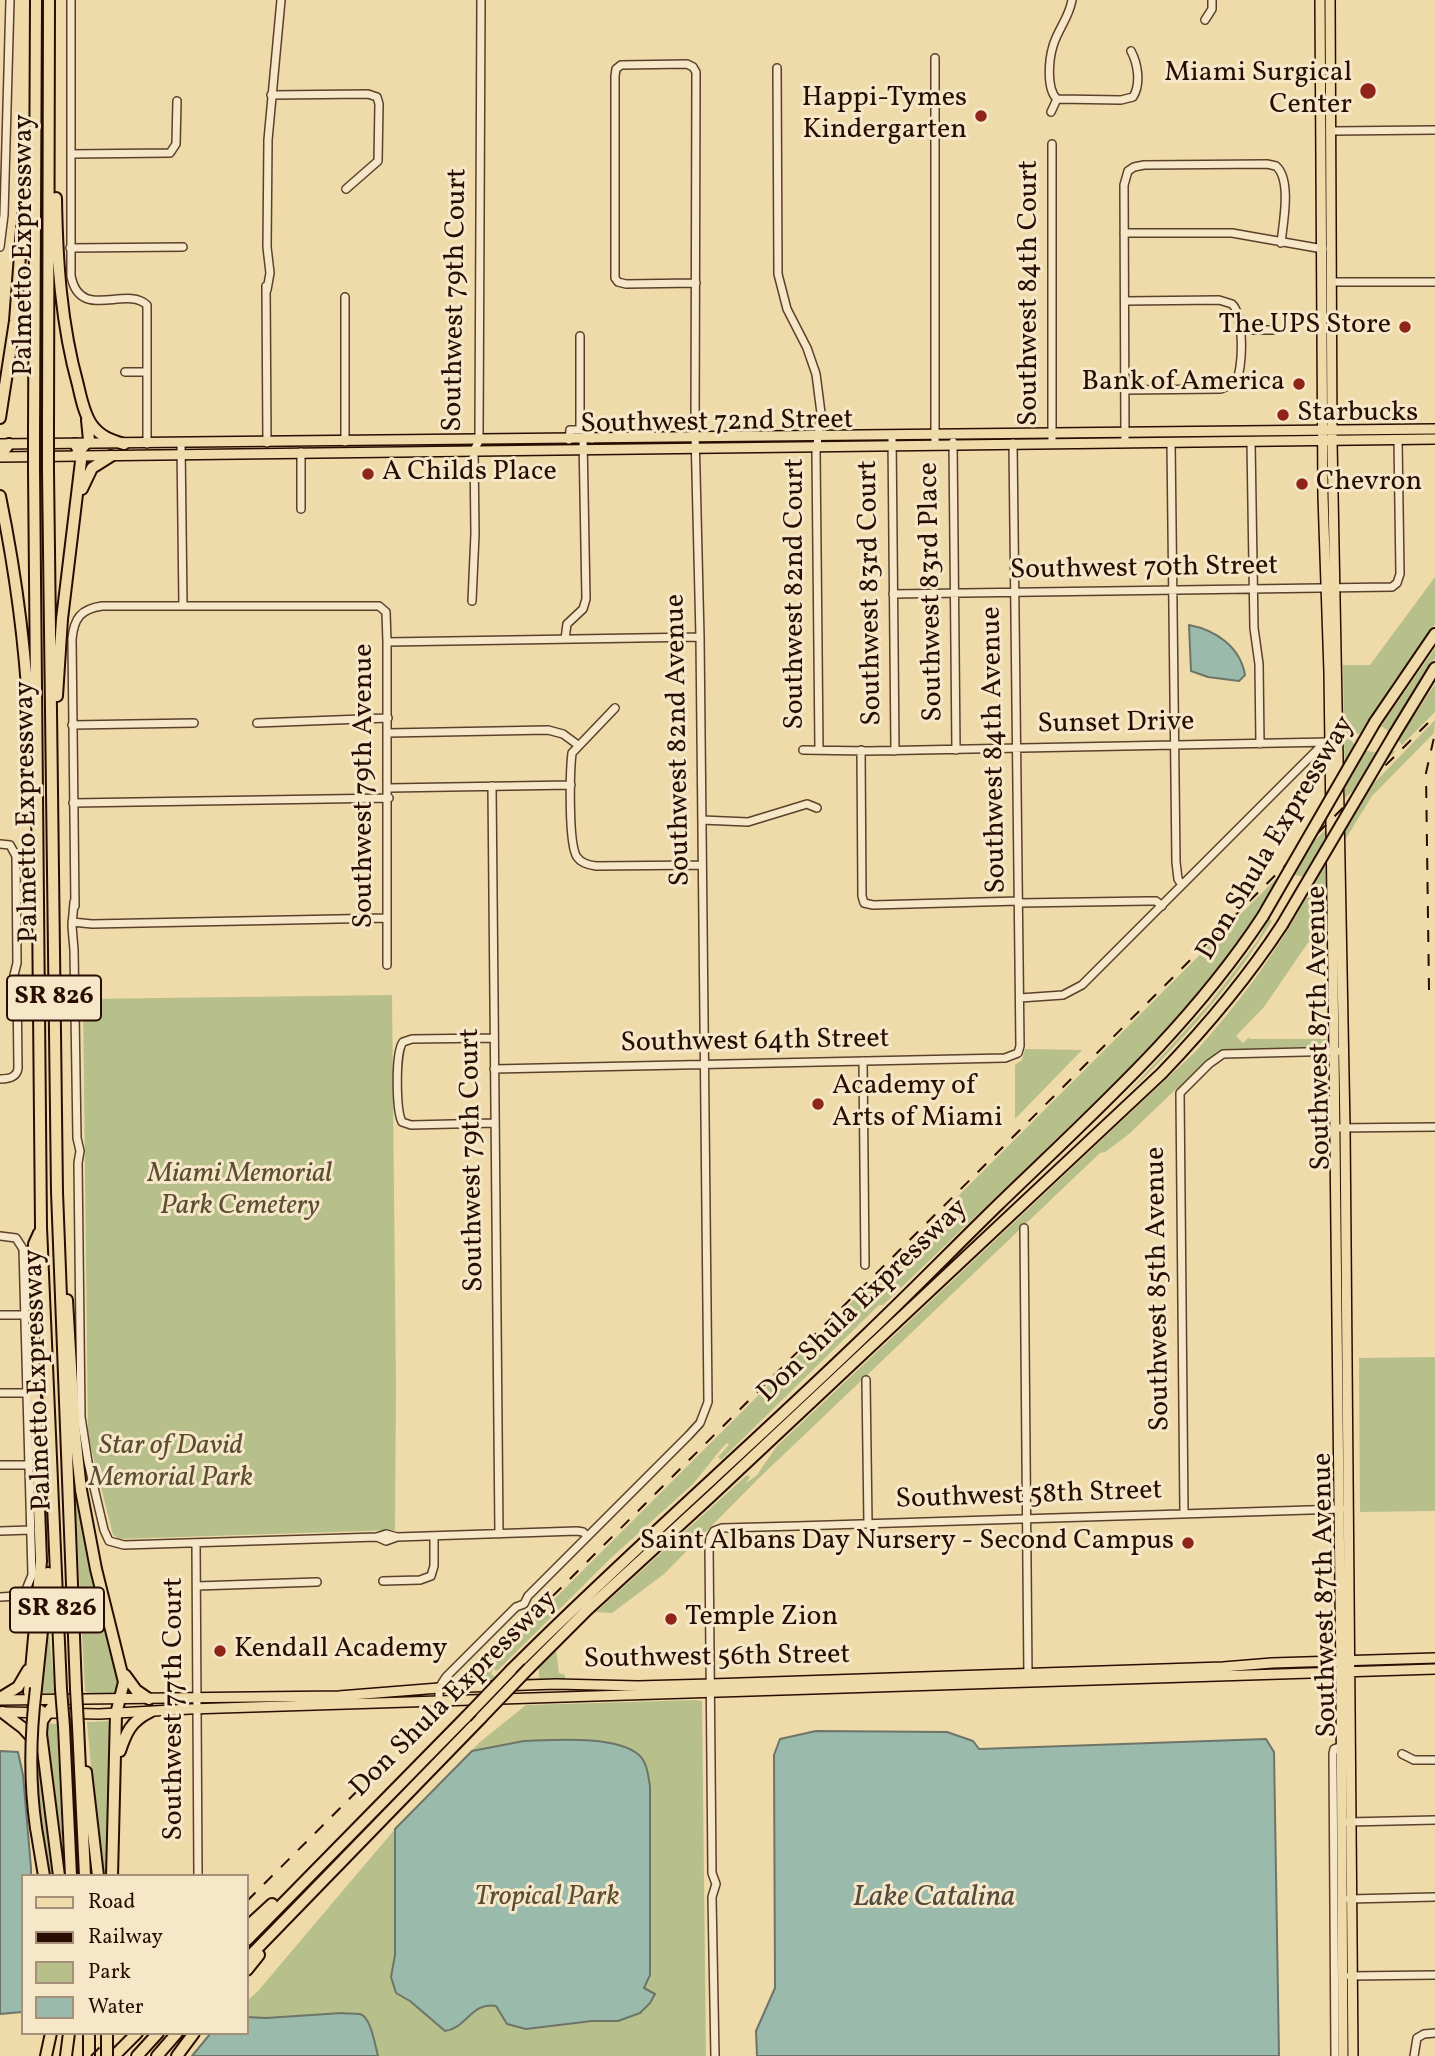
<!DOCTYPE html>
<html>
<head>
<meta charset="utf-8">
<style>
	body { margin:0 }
	#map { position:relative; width:1435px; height:2056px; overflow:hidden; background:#efdaaa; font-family:Vollkorn,serif }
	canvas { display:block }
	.legend { position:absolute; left:21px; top:1874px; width:228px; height:161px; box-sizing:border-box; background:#f5e7c8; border:2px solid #a49079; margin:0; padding:9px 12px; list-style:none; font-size:21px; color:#2a0d02 }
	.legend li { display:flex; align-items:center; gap:14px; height:35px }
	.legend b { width:35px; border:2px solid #a49079 }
</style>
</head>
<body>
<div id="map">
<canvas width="1435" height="2056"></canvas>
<ul class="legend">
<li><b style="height:9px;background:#efdaaa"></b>Road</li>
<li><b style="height:9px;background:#2a0d02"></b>Railway</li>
<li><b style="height:19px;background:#b7c08a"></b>Park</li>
<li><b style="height:19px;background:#9abaac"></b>Water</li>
</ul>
</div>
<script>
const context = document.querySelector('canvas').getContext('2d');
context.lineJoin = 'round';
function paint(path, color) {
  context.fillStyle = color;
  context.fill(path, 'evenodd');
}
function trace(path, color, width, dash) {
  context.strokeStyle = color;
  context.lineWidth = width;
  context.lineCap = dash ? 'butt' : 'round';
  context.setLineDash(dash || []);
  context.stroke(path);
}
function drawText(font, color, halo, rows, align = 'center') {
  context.font = font + ' Vollkorn,serif';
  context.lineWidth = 6;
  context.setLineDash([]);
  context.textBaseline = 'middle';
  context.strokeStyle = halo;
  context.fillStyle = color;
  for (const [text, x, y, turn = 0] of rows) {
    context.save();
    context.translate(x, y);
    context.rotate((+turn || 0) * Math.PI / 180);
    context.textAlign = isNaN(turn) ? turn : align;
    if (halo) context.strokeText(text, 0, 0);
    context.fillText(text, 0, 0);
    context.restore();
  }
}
paint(new Path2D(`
	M 1435,577 L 1435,624 L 1392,684 L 1365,732 L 1349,736 C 1357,755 1379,753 1396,751 L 1345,798 L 1343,665 L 1370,665 Z
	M 1435,648 L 1435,658 L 1405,704 L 1390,732 L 1381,726 Z
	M 1435,684 L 1435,712 L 1402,745 L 1398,740 Z
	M 1435,720 L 1434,733 L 1372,796 L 1345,840 L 1345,813 Z
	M 1326,829 L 1328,924 L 1318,936 L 1314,934 L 1264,1007 L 1236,1036 L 1243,1043 L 1249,1037 L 1250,1039 L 1329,1039 L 1327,1044 L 1315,1049 L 1224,1051 L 1179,1091 L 1176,1089 L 1129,1134 L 1105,1152 L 1100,1153 L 758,1479 L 664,1574 L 612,1613 L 596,1612 L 747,1475 L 750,1477 L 745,1484 L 757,1475 L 777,1446 L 1195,1052 C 1238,1004 1275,955 1306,898 L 1322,892 C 1318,883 1305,876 1295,875 L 1258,909 L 1258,915 L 1213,976 L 1145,1054 L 883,1305 L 879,1305 L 721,1460 L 718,1457 L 729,1445 L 727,1443 L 722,1448 L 694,1483 L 612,1557 L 497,1671 L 493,1669 L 491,1674 L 499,1679 L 539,1678 L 539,1667 L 556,1650 L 559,1673 L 565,1675 L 565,1680 L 473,1683 L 472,1681 Z
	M 1268,919 L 1272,921 C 1231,988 1180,1043 1124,1097 L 1210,1003 L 1258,940 Z
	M 392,995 L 396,1386 L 395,1530 L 119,1539 L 113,1535 L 88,1436 L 83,999 Z
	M 1025,1049 L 1082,1050 L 1015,1119 L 1015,1065 L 1022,1060 Z
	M 1435,1357 L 1435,1511 L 1360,1512 L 1359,1358 Z
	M 73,1457 L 120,1682 L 118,1694 L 105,1696 L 85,1692 Z
	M 48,1622 L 55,1693 L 39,1694 Z
	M 696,1700 L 702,1701 L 706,2056 L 194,2056 L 247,2033 L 247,2001 L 258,1991 L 395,1829 L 480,1742 L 526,1705 Z
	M 113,1721 L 108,1876 L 101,1876 L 87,1722 Z
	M 46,1723 L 57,1724 L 64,1876 L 62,1876 L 47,1752 Z
	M 35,1753 L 47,1811 L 54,1876 L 47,1876 L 35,1789 Z`), '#b7c08a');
const water = new Path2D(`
	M 1189,625 C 1215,630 1240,646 1245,675 L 1239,681 L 1208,677 L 1191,671 Z
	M 816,1731 L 947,1732 L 973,1741 L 979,1749 L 1266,1739 L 1274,1752 L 1279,2056 L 757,2056 L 756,2031 L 775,1988 L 774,1755 L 780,1739 Z
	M 524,1741 C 554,1740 616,1735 639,1755 C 647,1762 648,1775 650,1786 L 650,1975 L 644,1988 L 655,1994 L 650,2003 L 640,2013 L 618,2021 L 592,2021 L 526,2029 L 507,2024 L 496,2006 C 472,2001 466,2029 445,2031 L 410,2001 L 396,1993 L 391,1977 L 395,1955 L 395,1829 L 472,1751 Z
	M 0,1751 L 18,1752 L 23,1775 L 31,1868 L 31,1876 L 23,1876 L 22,2012 L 0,2014 Z
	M 342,2013 C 347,2014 354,2013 360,2014 C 371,2017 375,2045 378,2056 L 192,2056 L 211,2033 L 247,2033 L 247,2017 L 266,2018 Z`);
paint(water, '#9abaac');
trace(water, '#6d7568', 2);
const minor = new Path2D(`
	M 71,0 L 71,276 C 80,322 126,285 147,305 L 147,444
	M 1205,20 L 1212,9 L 1212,0
	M 935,58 L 935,444
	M 777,68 L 778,274 L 787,309 L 807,348 L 816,374 L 821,413 L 816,453 L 819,749
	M 271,95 L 368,94 L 377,97 L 379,104 L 378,161 L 346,189
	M 1057,99 L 1121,100 L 1133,97 C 1141,84 1138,64 1131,51
	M 1057,99 C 1046,89 1049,59 1053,46 C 1058,29 1069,18 1072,0
	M 1051,112 L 1057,99
	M 1332,131 L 1435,130
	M 1052,144 L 1052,443
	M 71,154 L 170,153 L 176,144 L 177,101
	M 1124,233 L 1232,233 L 1323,249
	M 0,247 L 4,215 L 10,0
	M 70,248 L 183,247
	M 1333,282 L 1435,282
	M 266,286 L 267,443
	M 267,290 L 270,273 L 267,247 L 268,140 L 281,0
	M 1125,301 L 1219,300 L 1232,304 C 1244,315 1244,370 1235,383 L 1221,389 L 1125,390
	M 1240,330 L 1273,330
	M 580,336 L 580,429
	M 125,372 L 147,372
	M 892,435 L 895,751
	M 569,440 L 570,430 L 590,430 L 592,439
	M 345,442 L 345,297
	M 953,442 L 956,750
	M 1125,442 L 1124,185 L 1128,171 L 1134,167 L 1144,165 L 1267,164 L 1276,166 C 1292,180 1283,223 1281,243
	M 1171,442 L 1176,862 L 1178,879 L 1182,885
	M 1251,442 L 1254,628 L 1259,664 L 1260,744
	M 181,444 L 183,606
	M 301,509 L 301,452
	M 893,594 L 1392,587 L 1397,583 L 1400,574 L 1398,440
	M 472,601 L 475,534 L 474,450 L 479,441 L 479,433 L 481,0
	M 565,639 L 567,624 L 583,609 L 586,599 L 583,439
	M 387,642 L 700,637
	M 615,708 L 572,753 C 570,770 568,844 577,857 C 581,863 588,865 596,866 L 702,865
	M 257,723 L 388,718
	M 72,725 L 194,723
	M 388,733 L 548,730 L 563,734 L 578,745
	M 803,750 L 868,751 L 1329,742
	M 861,750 L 862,896 L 864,903 L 873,905 L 1019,901
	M 492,786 L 499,1534
	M 389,788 L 571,785
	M 73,803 L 389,798
	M 702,820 L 748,822 L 807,804 L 817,808
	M 0,844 L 10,845 L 16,856 L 17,963 L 14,975 L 17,984 L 18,1068 C 17,1078 8,1079 0,1079
	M 74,902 L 72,926 L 74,950 L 77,1138 L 80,1151 L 78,1163 L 81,1417 L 88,1462 L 104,1530 L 109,1541 L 124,1545 L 377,1537 L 386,1534 L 397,1537 L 577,1531 L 583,1532 L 587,1536
	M 1019,903 L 1149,901 L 1156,901 L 1162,906
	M 75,906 L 72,639 C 74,618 81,609 102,606 L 379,606 L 386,612 L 387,642 L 387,965
	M 72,922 L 92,924 L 387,918
	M 1020,998 L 1063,995 L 1082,985 L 1324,743
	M 494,1038 L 412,1039 L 403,1042 C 395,1052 396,1110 402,1122 L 411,1125 L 495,1123
	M 863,1061 L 865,1265
	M 494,1069 L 1005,1058 L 1018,1053 L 1020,1046 L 1013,443
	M 1335,1128 L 1435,1127
	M 1024,1228 L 1028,1678
	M 0,1236 L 16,1238 L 23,1249 L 32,1575 L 25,1592 L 16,1596 L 0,1597
	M 0,1315 L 24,1315
	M 866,1380 L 868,1524
	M 0,1393 L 26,1393
	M 0,1465 L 28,1465
	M 1184,1514 L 1180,1093 L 1209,1064 L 1223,1054 L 1344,1051
	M 0,1531 L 31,1530
	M 377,1537 L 386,1541 L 397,1537
	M 196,1543 L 198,1876
	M 383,1581 L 420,1580 L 431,1576 L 434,1566 L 434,1536
	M 197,1586 L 317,1582
	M 439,1701 L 439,1688 L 446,1677 L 516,1607 L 524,1604 L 528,1596 L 689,1435 L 700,1423 L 708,1402 L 700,637 L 695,432 L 696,72 L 693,67 L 687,64 L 621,65 L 616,69 L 615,76 L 615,278 L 618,282 L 626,284 L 696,283
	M 1402,1754 L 1414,1760 L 1435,1760
	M 1348,1822 L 1435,1820
	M 1349,1899 L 1435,1897
	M 1350,1976 L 1435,1975
	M 715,2056 L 712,1897 L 716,1884 L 712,1873 L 709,1546 L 710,1538 L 714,1531 L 722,1528 L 797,1526 L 1341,1509
	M 1335,2056 L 1333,1754 L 1334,1749 L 1342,1746
	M 1414,2056 L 1417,2038 L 1424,2034 L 1435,2033`);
const major = new Path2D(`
	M 1320,0 L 1323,496 L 1329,672 L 1334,1051 L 1341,1678 L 1343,2056
	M 1330,0 L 1332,441 L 1345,1128 L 1353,2056
	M 0,444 L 1435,429
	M 0,457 L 1435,439
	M 0,1700 L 339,1696 L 439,1688 L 556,1684 L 638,1686 L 711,1684 L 1223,1667 L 1272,1663 L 1435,1658
	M 3,1712 L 99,1714 L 190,1709 L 1435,1669`);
const highway = new Path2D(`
	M 56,198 C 57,261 61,324 78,385 C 81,398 84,414 92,425 C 101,437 111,440 124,444
	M 0,418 L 15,321 L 29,137
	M 34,431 L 36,0
	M 48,431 L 49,0
	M 76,455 L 89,440 L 87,420
	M 0,456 L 9,444
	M 34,470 L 41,1227 L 61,1689
	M 48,470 L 57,1192 L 76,1689
	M 82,489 L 92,468 L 111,456
	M 0,496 C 17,579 27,655 30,741
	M 57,696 L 62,619 L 81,461 L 80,452 L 75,444
	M 1375,722 L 1435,634
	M 1394,735 L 1435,668
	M 39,1233 L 34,1244 L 34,1369 L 41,1561 L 29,1692 L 34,1706 L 45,1714
	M 67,1300 L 75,1434 L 81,1490 L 96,1569 L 124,1682 L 116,1714 L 112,1876
	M 529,1668 L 588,1609 L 711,1496 L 1162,1073 C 1208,1025 1246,980 1282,925
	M 511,1670 C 626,1555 749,1448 866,1335 C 911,1292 955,1247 999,1204 C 1093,1113 1191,1026 1263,916
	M 125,1675 L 136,1690 L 149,1699
	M 36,1688 L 48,1573
	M 0,1698 L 18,1687 L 28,1670
	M 57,1700 L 42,1721 L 41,1734 L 59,1876
	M 2,1712 L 23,1728 L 34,1740
	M 78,1726 L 85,1876
	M 64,1727 L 71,1876
	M 120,1751 C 126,1733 131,1721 150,1712
	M 86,1772 L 98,1876
	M 36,1828 L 44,1876
	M 247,1927 L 272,1904
	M 247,1940 L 466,1717
	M 247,1959 L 481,1718
	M 247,1970 L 259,1955
	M 89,2033 L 89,2056
	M 46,2056 L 51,2033
	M 66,2056 L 69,2033
	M 114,2056 L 137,2033
	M 137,2056 L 158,2033
	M 157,2056 L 177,2033
	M 177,2056 L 194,2033`);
trace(minor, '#5b402c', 10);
trace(major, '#2a0d02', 12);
trace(highway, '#2a0d02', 14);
trace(minor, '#f5e7c8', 7);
trace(major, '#efdaaa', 9);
trace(highway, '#efdaaa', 10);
trace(new Path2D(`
	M 1429,990 L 1426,773 L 1435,733
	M 247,1901 L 1435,716
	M 91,2056 L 114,2033`), '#2a0d02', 2, [12, 12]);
const highwayBridge = new Path2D(`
	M 34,431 L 34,470
	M 48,470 L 48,431
	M 1263,916 L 1375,722
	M 1282,925 L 1394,735
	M 36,1688 C 30,1736 29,1780 36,1828
	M 61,1689 L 64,1727
	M 76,1689 L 78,1726
	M 466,1717 L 511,1670
	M 481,1718 L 529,1668
	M 107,2033 L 107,2056`);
trace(highwayBridge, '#2a0d02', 14, []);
trace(highwayBridge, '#efdaaa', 10);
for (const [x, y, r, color] of [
	[1368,91,9,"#8f2418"],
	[981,116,7,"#8f2418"],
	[1405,327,7,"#8f2418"],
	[1299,384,7,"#8f2418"],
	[1283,415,7,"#8f2418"],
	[368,474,7,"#8f2418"],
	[1302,484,7,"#8f2418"],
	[818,1104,7,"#8f2418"],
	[1188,1543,7,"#8f2418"],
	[671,1619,7,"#8f2418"],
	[220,1651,7,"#8f2418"]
]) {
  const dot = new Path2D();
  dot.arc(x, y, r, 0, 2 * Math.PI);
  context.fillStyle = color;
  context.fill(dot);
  trace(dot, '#f5e7c8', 2.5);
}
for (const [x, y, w] of [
	[54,998,94],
	[57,1610,94]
]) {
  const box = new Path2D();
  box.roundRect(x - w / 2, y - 22.5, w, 45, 5);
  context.fillStyle = '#f5e7c8';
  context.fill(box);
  trace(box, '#2a0d02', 2);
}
drawText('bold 26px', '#2a0d02', null, [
	["SR 826",54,998],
	["SR 826",57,1610]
]);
drawText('28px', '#2a0d02', '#f5e7c8', [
	["Miami Surgical",1352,75,"right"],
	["Center",1352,107,"right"],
	["Happi-Tymes",967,100,"right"],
	["Kindergarten",967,132,"right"],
	["The UPS Store",1391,327,"right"],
	["Bank of America",1285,384,"right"],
	["Starbucks",1297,415],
	["A Childs Place",382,474],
	["Chevron",1316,484],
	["Academy of",832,1088],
	["Arts of Miami",832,1120],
	["Saint Albans Day Nursery - Second Campus",1174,1543,"right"],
	["Temple Zion",685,1619],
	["Kendall Academy",234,1651]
], 'left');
drawText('28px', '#2a0d02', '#f5e7c8', [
	["Palmetto Expressway",26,245,-90],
	["Southwest 84th Court",1031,293,-90],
	["Southwest 79th Court",457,300,-89],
	["Southwest 72nd Street",717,424,-1],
	["Southwest 70th Street",1144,570,-1],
	["Southwest 83rd Place",933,592,-91],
	["Southwest 83rd Court",872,593,-91],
	["Southwest 82nd Court",797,594,-90],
	["Sunset Drive",1116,725,-1],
	["Southwest 82nd Avenue",680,740,-91],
	["Southwest 84th Avenue",996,750,-91],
	["Southwest 79th Avenue",366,786,-90],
	["Palmetto Expressway",29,812,-91],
	["Don Shula Expressway",1277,839,-59],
	["Southwest 87th Avenue",1321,1028,-91],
	["Southwest 64th Street",755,1043,-1],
	["Southwest 79th Court",474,1160,-91],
	["Southwest 85th Avenue",1160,1289,-91],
	["Don Shula Expressway",864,1302,-44],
	["Palmetto Expressway",40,1380,-92],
	["Southwest 58th Street",1029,1497,-2],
	["Southwest 87th Avenue",1327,1595,-91],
	["Southwest 56th Street",717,1659,-1],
	["Don Shula Expressway",455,1695,-45],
	["Southwest 77th Court",176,1709,-90]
]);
drawText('italic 28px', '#5b4c32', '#f5e7c8', [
	["Miami Memorial",240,1176],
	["Park Cemetery",240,1208],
	["Star of David",171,1448],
	["Memorial Park",171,1480],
	["Tropical Park",547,1899]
]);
drawText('italic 30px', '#514a3e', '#f5e7c8', [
	["Lake Catalina",934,1899]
]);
</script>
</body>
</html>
